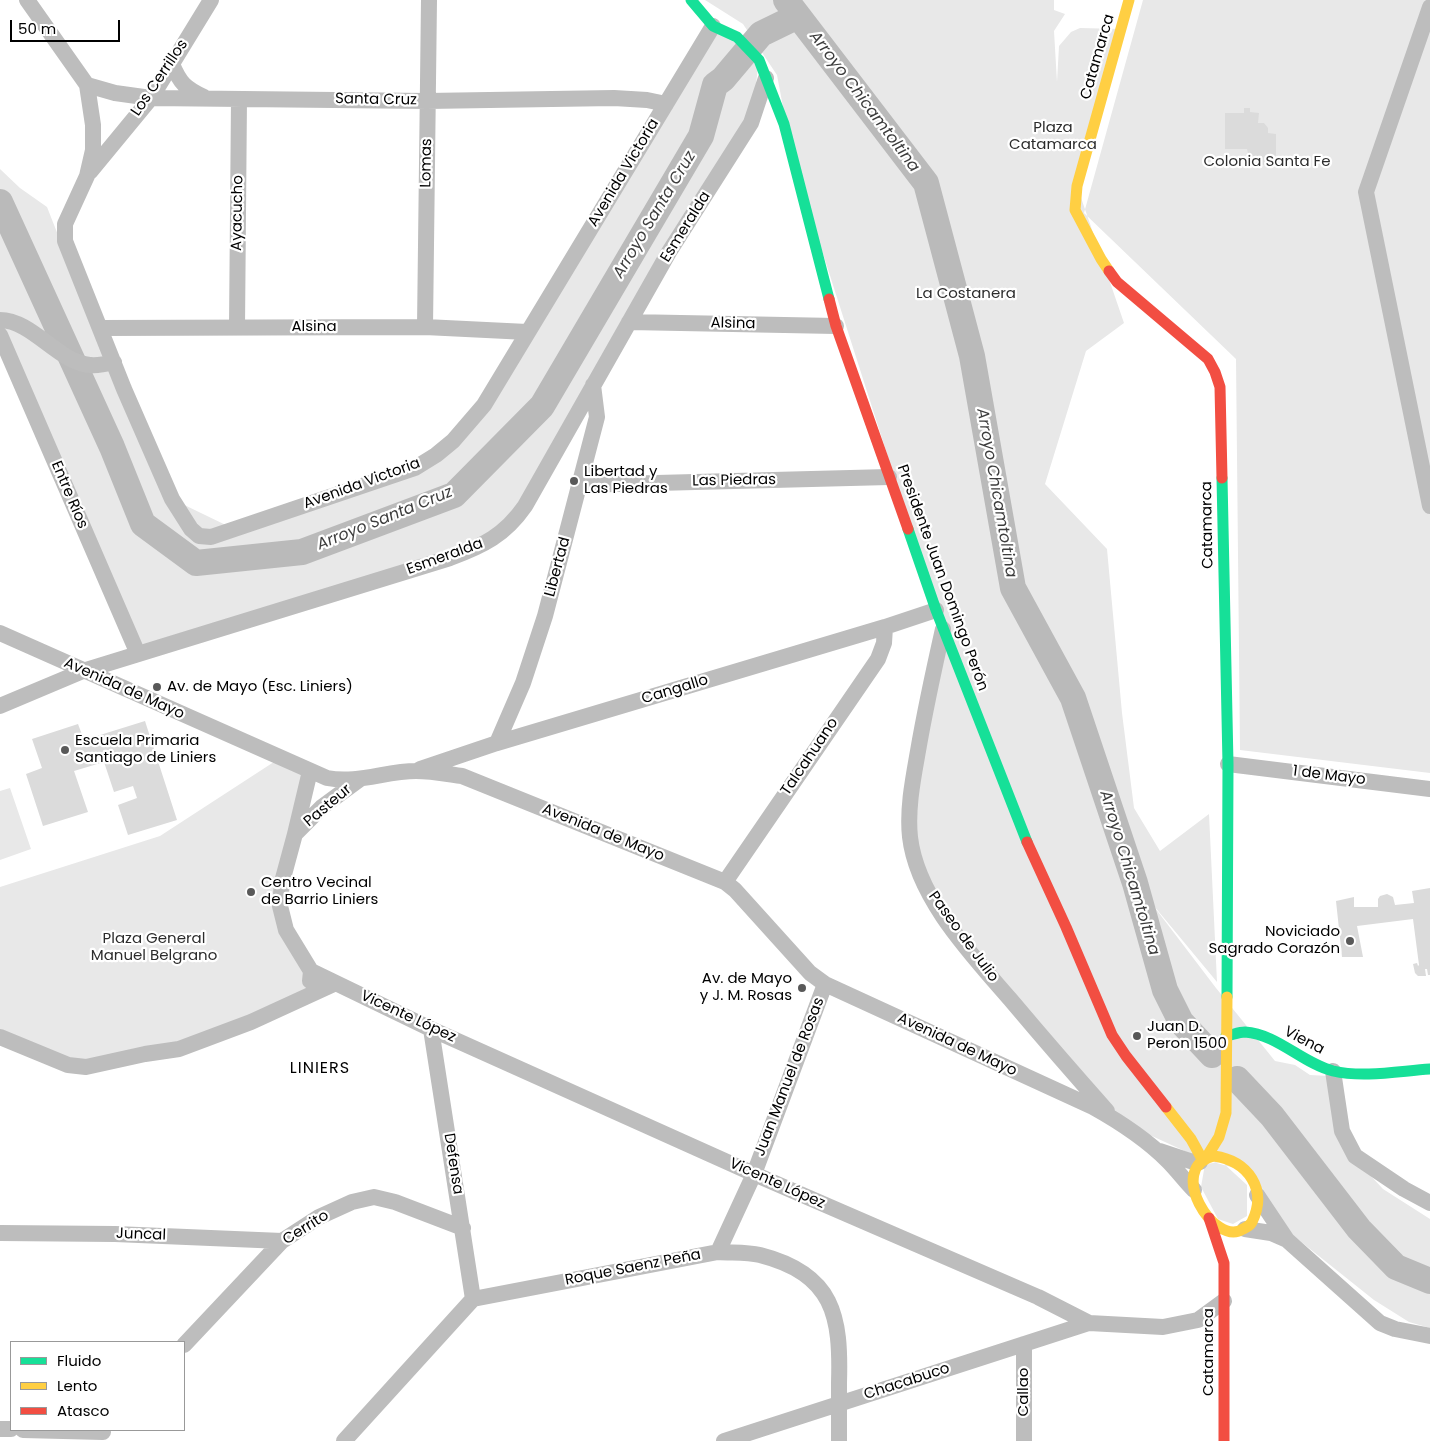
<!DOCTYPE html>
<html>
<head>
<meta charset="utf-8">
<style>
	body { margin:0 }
	#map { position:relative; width:1430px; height:1441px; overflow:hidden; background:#fff; font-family:Poppins,sans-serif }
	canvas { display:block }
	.legend { position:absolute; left:10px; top:1341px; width:175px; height:90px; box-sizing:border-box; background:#fff; border:1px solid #999; margin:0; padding:6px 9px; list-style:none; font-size:15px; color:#000 }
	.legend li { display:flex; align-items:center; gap:10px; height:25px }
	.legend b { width:25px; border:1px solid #999 }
	.scale { position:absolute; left:10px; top:20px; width:110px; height:22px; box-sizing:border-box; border:2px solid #000; border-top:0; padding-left:6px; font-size:15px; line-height:18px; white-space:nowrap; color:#000; -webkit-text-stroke:4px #fff; paint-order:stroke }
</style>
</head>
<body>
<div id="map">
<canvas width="1430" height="1441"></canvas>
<ul class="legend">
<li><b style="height:6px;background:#16e098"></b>Fluido</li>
<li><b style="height:6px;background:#ffcf43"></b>Lento</li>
<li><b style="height:6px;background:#f24e42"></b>Atasco</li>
</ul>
<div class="scale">50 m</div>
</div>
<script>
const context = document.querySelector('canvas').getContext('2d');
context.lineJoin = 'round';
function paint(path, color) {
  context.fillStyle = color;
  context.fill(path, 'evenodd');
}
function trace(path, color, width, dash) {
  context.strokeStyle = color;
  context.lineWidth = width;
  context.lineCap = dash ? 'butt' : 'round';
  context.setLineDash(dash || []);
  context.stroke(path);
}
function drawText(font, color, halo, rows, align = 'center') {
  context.font = font + ' Poppins,sans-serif';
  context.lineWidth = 4.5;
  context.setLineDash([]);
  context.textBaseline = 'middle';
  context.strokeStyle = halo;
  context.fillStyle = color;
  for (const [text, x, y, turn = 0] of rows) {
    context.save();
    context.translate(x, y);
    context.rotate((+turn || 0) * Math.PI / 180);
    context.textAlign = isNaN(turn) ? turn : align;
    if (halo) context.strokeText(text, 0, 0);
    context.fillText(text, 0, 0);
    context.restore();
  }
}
paint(new Path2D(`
	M 705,0 L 1054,0 L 1054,10 L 1065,14 L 1054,31 L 1057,82 L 1059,46 L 1071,32 L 1080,28 L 1121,29 L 1077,186 L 1124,323 L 1086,351 L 1045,484 L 1107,549 L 1122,713 L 1134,808 L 1160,851 L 1209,814 L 1217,982 L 1149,900 L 1216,988 L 1275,1061 L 1295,1065 L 1310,1075 L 1329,1076 L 1343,1146 L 1383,1189 L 1430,1219 L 1430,1328 L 1409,1322 L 1374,1300 L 1290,1233 L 1249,1172 L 1202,1159 L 1115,1119 L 931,895 L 910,837 L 943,629 L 793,160 L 777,75 L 743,24 Z
	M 1143,0 L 1430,0 L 1430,773 L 1240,750 L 1236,359 L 1084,213 Z
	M 713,26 L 759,60 L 751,123 L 503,532 L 138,654 L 0,335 L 0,169 L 20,188 L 47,207 L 95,329 L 172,499 L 234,529 L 415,468 L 453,441 Z
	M 280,758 L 310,771 L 280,906 L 311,971 L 309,997 L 251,1022 L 86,1067 L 0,1034 L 0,887 L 160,836 Z
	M 10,788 L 31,849 L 0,860 L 0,791 Z
	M 1222,1162 L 1247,1185 L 1247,1216 L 1233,1224 L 1218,1219 L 1201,1187 L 1205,1164 Z`), '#e8e8e8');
trace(new Path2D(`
	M 786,0 L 926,183 L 972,356 L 1013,588 L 1073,698 L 1135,883 L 1165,990 L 1181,1022 L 1212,1055
	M 0,202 L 112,447 L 143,524 L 196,563 L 302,552 L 454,495 L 542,406 L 701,136 L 715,85 L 723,79 L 761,34 L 798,16
	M 1237,1079 L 1272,1116 L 1359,1229 L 1396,1267 L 1430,1281`), '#bababa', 26);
paint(new Path2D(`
	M 1244,108 L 1250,108 L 1250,112 L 1259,113 L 1258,123 L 1264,123 L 1268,128 L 1268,133 L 1276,134 L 1276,155 L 1274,159 L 1268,159 L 1268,164 L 1265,165 L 1257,164 L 1256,160 L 1253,160 L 1253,157 L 1249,157 L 1247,149 L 1225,149 L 1225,113 L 1244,113 Z
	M 145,721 L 177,820 L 128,835 L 118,805 L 137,798 L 133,786 L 114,792 L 104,762 L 74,771 L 88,812 L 43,826 L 26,774 L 42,768 L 32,739 L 78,724 L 84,740 Z
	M 1430,888 L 1430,975 L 1428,975 L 1427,969 L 1425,969 L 1426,976 L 1418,976 L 1415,973 L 1413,964 L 1417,963 L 1418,966 L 1419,965 L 1413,919 L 1357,926 L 1363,957 L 1342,957 L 1336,901 L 1354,897 L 1354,907 L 1378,907 L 1378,899 L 1380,896 L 1387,894 L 1393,897 L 1395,905 L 1414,903 L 1412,891 Z`), '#dbdbdb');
trace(new Path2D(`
	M 27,0 L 87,85 L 93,125 L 93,150 L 87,176 L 65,224 L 65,241 L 124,389 L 172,499 L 191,529 L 199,536 L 211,537 L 415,468 L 436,455 L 453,441 L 484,405 L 713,26
	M 1430,7 L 1366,192 L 1430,506
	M 172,64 C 180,83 185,88 204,97
	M 87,85 L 115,93 L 151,98 L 427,101 L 614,98 L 647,100 L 666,104
	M 90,172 L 151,98 L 211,0
	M 0,320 C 32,320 59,363 90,365 C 98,366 106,364 114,362
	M 629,322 L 836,326
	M 237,327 L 239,99
	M 425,327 L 429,0
	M 100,328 L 425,327 L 527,332
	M 0,335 L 138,654
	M 579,485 L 889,477
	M 943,629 C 934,669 925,710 918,751 C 913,779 907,809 910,837 C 917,898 972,955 1010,999 C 1042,1037 1074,1074 1107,1111
	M 0,633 L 327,778 C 357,784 386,771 416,771 C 431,771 447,774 462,776 L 725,882 L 735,890 L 810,973 L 825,984 L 1093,1107 C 1120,1122 1147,1140 1168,1161 C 1177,1170 1185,1181 1194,1190
	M 0,706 L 83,671 L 450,558 C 483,546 505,535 525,506 L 669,252 L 751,123 L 766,78
	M 497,743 L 523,683 L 545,616 L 597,417 L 593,385
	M 1228,764 L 1430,789
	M 420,769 L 497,743 L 885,627 L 936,610
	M 310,771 L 295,834 L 282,882 L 280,906 L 286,930 L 311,971 L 310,981
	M 295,834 L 322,807 L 360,779
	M 725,882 L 878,659 L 884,643 L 885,627
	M 311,971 L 431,1029 L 754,1174 L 1038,1297 L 1089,1323 L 1163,1327 L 1198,1320 L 1224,1301
	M 431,1029 L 473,1299
	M 0,1037 L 68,1065 L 86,1067 L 145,1054 L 179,1049 L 251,1022 L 336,983
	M 1333,1071 L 1342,1131 L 1355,1156 L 1404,1189 L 1430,1203
	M 1160,1151 L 1190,1161 L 1200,1162
	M 1257,1195 L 1287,1240 L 1380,1323 L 1395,1329 L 1430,1336
	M 1245,1229 L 1271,1233 L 1287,1240
	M 0,1233 L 115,1234 L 282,1241
	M 718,1252 L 754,1174 L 825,984
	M 184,1345 L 282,1241 L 319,1217 L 352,1202 L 374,1197 L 395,1202 L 463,1228
	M 0,1429 L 11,1429
	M 23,1430 L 103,1432
	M 344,1441 L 473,1299 L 718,1252 C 732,1253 747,1252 760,1255 C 834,1274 841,1316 839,1383 C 839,1403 839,1422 839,1441
	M 724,1441 L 1089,1323
	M 1024,1441 L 1024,1344`), '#bdbdbd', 16);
trace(new Path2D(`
	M 691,0 L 713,26 L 737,37 L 759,60 L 784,124 L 829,299
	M 1222,478 L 1228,764 L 1227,997
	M 908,529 L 936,610 L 1027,842
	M 1226,1036 C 1232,1035 1239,1032 1245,1032 C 1277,1034 1302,1063 1333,1071 C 1364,1078 1399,1071 1430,1069`), '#16e098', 11);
trace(new Path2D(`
	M 1109,271 L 1101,259 L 1075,210 L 1077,186 L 1129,0
	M 1166,1107 L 1191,1139 L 1202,1159
	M 1214,1156 C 1248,1161 1268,1189 1252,1222 C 1250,1226 1247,1227 1243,1229 C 1214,1248 1165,1167 1214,1156 Z
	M 1206,1158 L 1219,1137 L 1226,1113 L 1227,997`), '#ffcf43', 11);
trace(new Path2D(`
	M 1109,271 L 1117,282 L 1208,359 L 1215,372 L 1220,387 L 1222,478
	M 829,299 L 836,326 L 908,529
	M 1027,842 L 1066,927 L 1112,1035 L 1126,1056 L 1166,1107
	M 1209,1218 L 1224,1263 L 1224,1441`), '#f24e42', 11);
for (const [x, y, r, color] of [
	[574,481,5,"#595959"],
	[157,687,5,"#595959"],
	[65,750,5,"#595959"],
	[251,892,5,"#595959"],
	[1350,941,5,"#595959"],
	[802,988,5,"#595959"],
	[1137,1036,5,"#595959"]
]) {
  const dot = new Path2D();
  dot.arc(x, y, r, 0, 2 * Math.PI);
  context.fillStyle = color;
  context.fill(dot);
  trace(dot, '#fff', 2);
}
drawText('15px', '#000', '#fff', [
	["Catamarca",1098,57,-74],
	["Los Cerrillos",160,78,-56],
	["Santa Cruz",376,100,1],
	["Lomas",427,163,-89],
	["Avenida Victoria",624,173,-59],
	["Ayacucho",238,213,-89],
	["Esmeralda",686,227,-58],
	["Alsina",733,324,1],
	["Alsina",314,327],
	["Las Piedras",734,481,-1],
	["Avenida Victoria",362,484,-20],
	["Entre Ríos",69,495,67],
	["Catamarca",1208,525,-91],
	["Esmeralda",445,557,-20],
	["Libertad",558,567,-75],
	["Presidente Juan Domingo Perón",942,578,70],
	["Avenida de Mayo",124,689,24],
	["Cangallo",675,690,-17],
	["Talcahuano",810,757,-56],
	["1 de Mayo",1329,776,7],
	["Pasteur",328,806,-40],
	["Avenida de Mayo",603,833,22],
	["Paseo de Julio",963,937,54],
	["Vicente López",408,1017,25],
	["Viena",1304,1041,28],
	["Avenida de Mayo",957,1045,25],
	["Juan Manuel de Rosas",790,1077,-69],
	["Defensa",453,1164,81],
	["Vicente López",777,1184,24],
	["Cerrito",306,1228,-32],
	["Juncal",141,1235,2],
	["Roque Saenz Peña",633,1268,-11],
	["Catamarca",1209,1352,-90],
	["Chacabuco",907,1382,-18],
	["Callao",1024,1392,-90]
]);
drawText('15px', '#2c2c2c', '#fff', [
	["Plaza",1053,128],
	["Catamarca",1053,145],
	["Colonia Santa Fe",1267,162],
	["La Costanera",966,294],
	["Plaza General",154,939],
	["Manuel Belgrano",154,956]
]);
drawText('15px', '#000', '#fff', [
	["Libertad y",584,472],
	["Las Piedras",584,489],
	["Av. de Mayo (Esc. Liniers)",167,687],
	["Escuela Primaria",75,741],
	["Santiago de Liniers",75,758],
	["Centro Vecinal",261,883],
	["de Barrio Liniers",261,900],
	["Noviciado",1340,932,"right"],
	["Sagrado Corazón",1340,949,"right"],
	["Av. de Mayo",792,979,"right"],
	["y J. M. Rosas",792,996,"right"],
	["Juan D.",1147,1027],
	["Peron 1500",1147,1044]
], 'left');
drawText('italic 16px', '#3d3d3d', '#fff', [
	["Arroyo Chicamtoltina",864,102,53],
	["Arroyo Santa Cruz",655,215,-59],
	["Arroyo Chicamtoltina",996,493,80],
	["Arroyo Santa Cruz",385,519,-22],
	["Arroyo Chicamtoltina",1129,873,73]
]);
context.letterSpacing = '1px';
drawText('16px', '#000', '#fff', [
	["LINIERS",320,1069]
]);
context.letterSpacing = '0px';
</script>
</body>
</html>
